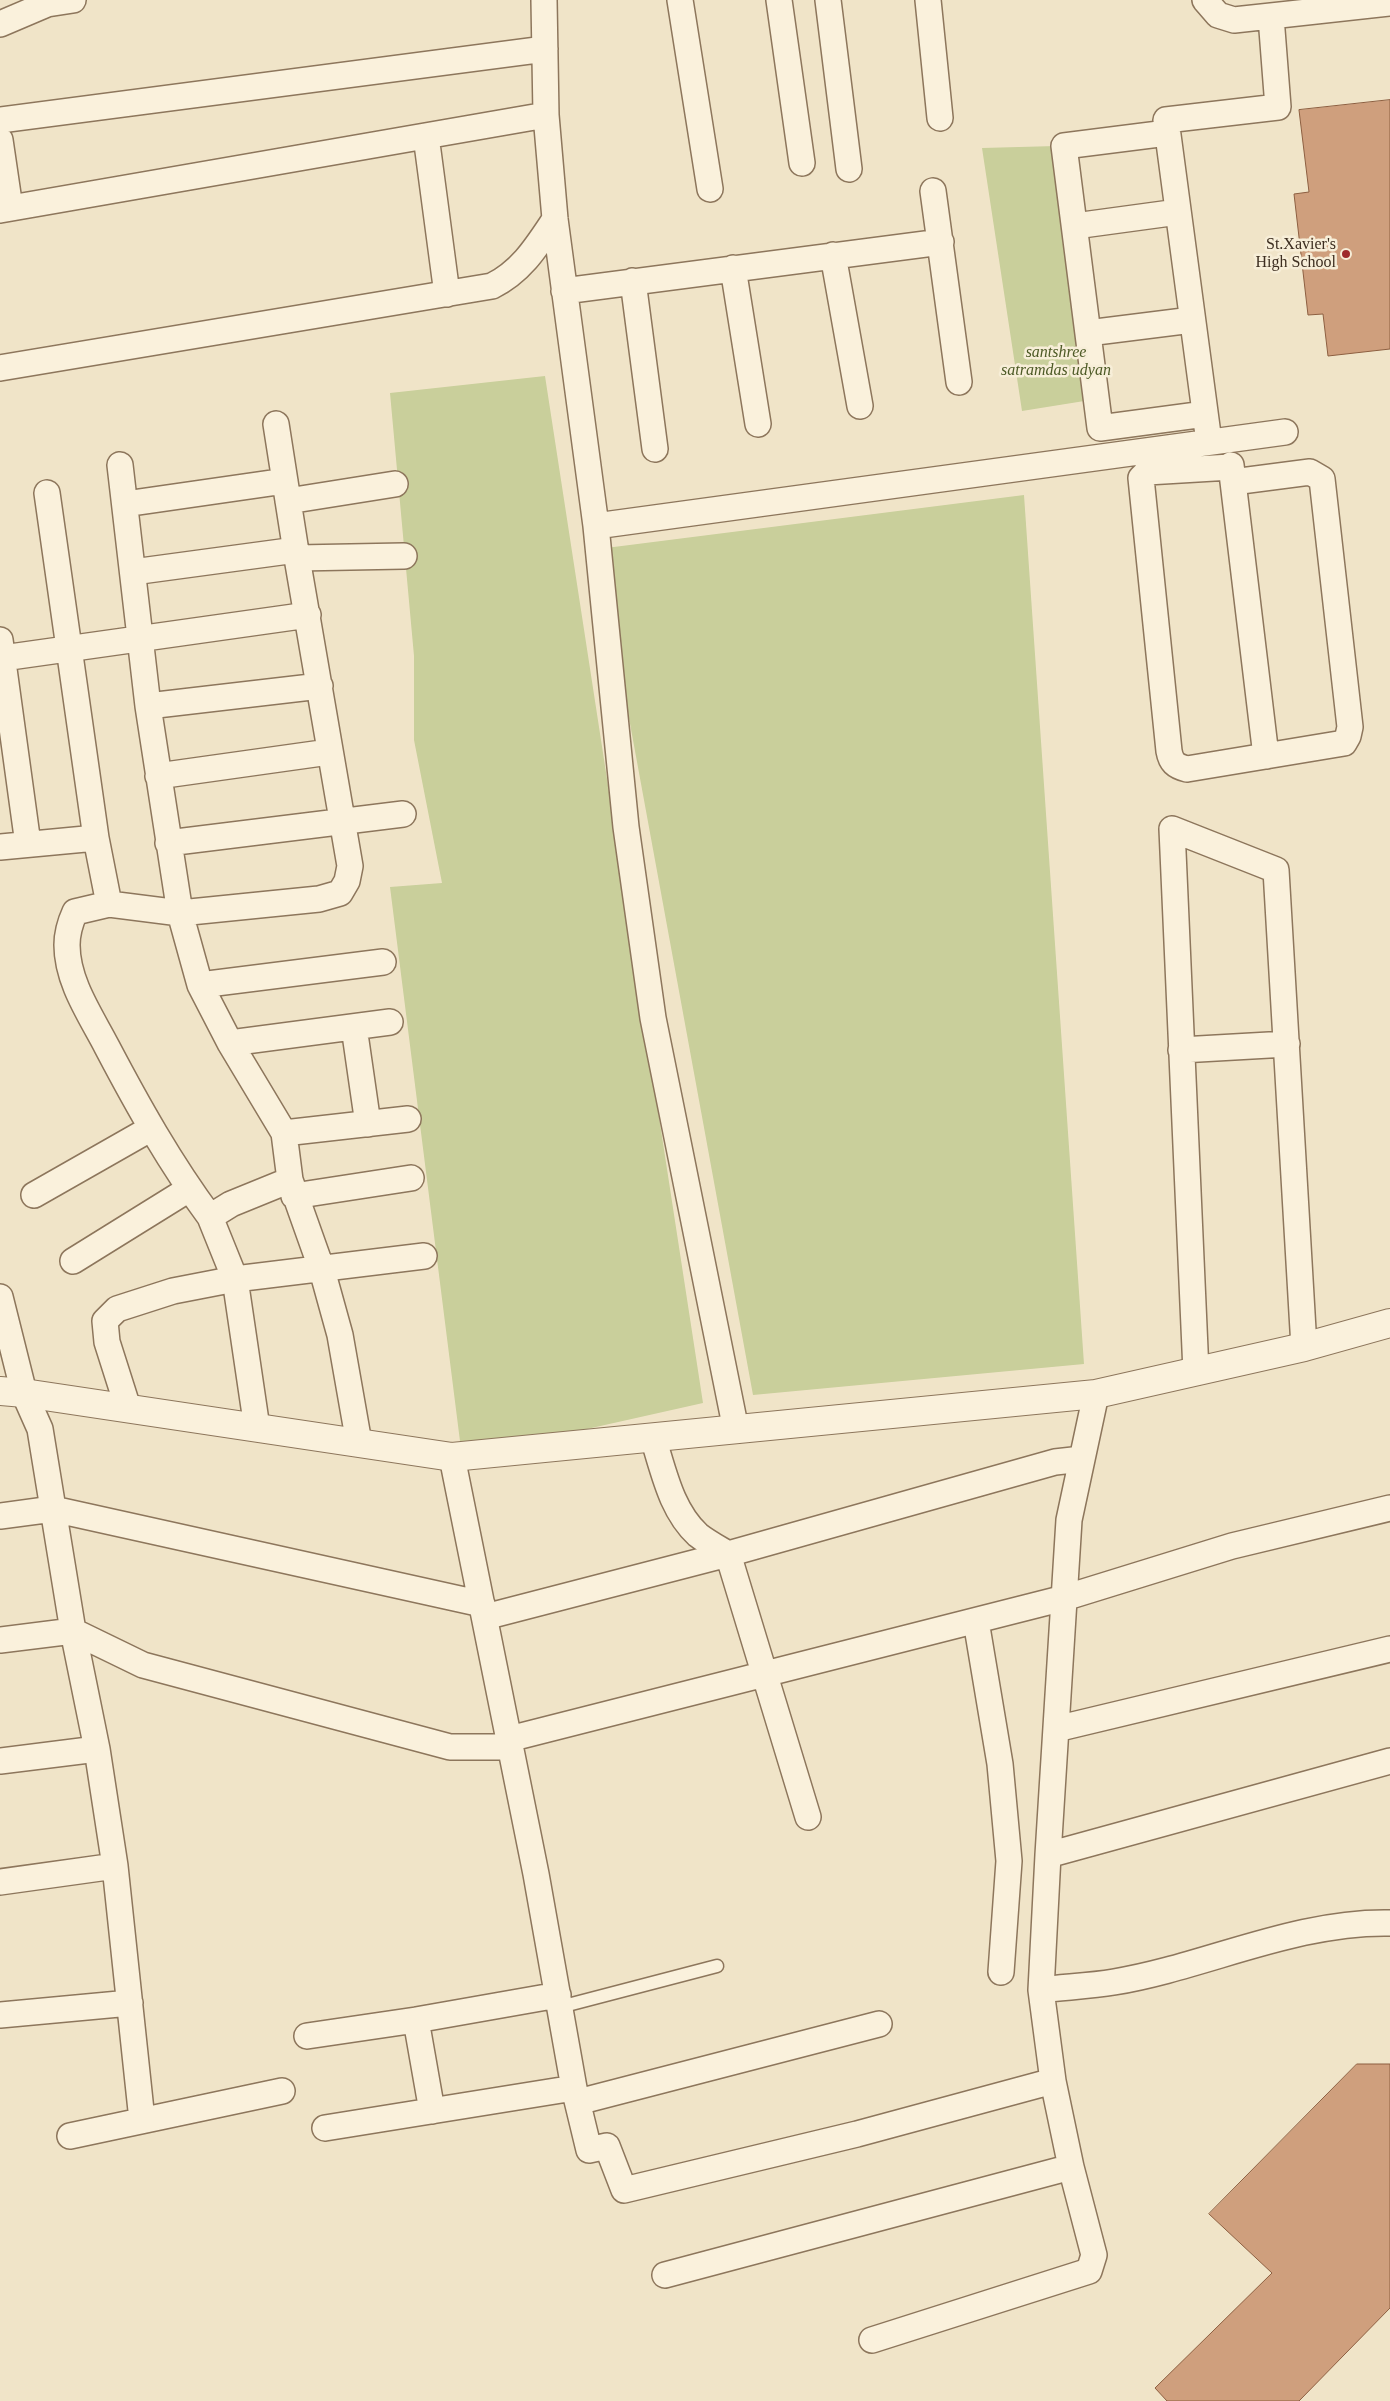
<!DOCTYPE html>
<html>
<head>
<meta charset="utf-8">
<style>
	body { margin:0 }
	canvas { display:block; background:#f0e4c8 }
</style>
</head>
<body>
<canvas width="1390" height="2401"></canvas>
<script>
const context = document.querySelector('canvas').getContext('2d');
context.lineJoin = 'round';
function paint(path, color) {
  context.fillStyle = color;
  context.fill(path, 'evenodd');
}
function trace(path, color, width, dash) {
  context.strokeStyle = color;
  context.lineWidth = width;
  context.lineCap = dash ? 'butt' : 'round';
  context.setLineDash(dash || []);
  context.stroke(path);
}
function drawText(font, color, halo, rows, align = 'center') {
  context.font = font + ' Georgia,serif';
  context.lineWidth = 5;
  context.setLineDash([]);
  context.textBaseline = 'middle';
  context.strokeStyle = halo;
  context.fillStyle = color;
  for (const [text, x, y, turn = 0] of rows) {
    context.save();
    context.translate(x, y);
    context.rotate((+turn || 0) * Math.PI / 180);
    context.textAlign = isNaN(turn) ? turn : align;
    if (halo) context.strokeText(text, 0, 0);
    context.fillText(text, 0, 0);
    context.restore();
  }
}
paint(new Path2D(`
	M 1056,146 L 1103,398 L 1022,411 L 982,148 Z
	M 545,376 L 703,1403 L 462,1457 L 390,887 L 442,883 L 414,740 L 414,656 L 390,393 Z
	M 1024,495 L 1084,1364 L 753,1395 L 598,549 Z`), '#c9cf9b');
const building = new Path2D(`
	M 1390,100 L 1390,349 L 1328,356 L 1323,314 L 1308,315 L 1294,194 L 1309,192 L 1299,110 Z
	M 1357,2064 L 1390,2064 L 1390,2308 L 1299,2401 L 1167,2401 L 1155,2388 L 1272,2273 L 1209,2214 Z`);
paint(building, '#cf9f7d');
trace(building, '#8d5f41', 1);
const service = new Path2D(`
	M 560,2007 L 717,1966`);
const minor = new Path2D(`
	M 544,0 L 546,115 L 555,219 L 596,526 L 626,827 L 653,1018 L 736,1430
	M 680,0 L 710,189
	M 779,0 L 802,163
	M 828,0 L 849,169
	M 928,0 L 940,118
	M 1205,0 L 1218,15 L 1234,20 L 1390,3
	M 0,24 L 47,4 L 73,0
	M 0,120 L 545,49
	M 1167,133 L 1064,146 L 1100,428 L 1205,414
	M 426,136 L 447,294
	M 0,140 L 10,208
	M 933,191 L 959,382
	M 0,210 L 546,115
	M 1075,226 L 1178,212
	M 833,255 L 860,406
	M 733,268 L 758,424
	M 633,281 L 655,449
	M 564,291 L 941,242
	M 1088,333 L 1192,320
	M 0,368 L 492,286 C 522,271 537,246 555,219
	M 1209,442 L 1166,120 L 1278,107 L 1271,17
	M 120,465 L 148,706 L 180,913 L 200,985 L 230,1043 L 284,1133 L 290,1180 L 231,1204 L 210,1217 L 235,1279 L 257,1428
	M 1231,465 L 1266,756
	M 1231,467 L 1147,472 L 1141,478 L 1169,751 C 1171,762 1175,766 1187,769 L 1344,743 L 1348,736 L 1350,727 L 1322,479 L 1310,472 L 1233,482
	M 47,493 L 96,838 L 109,904 L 180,913 L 319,899 L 340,893 L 347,881 L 350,866 L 297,558 L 276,424
	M 288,501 L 395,484
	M 125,504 L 285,481
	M 596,526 L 1285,432
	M 297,558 L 404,556
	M 133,572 L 296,550
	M 0,640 L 28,844
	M 3,658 L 308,615
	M 148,706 L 320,686
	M 158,776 L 329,752
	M 168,843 L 403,814
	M 0,847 L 96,838
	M 109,904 L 75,912 C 70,923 67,934 67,945 C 67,982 91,1016 107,1047 C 138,1106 170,1163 210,1217
	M 200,985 L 383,962
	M 354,1027 L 368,1124
	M 230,1043 L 390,1022
	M 1181,1050 L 1287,1044
	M 284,1133 L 408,1119
	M 290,1180 L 322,1270 L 340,1335 L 359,1443
	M 34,1195 L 150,1129
	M 294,1196 L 411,1178
	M 73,1261 L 189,1189
	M 0,1297 L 24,1393 L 40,1429 L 73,1631 L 97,1749 L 115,1866 L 142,2120
	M 1196,1372 L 1172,829 L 1276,870 L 1304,1347
	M 128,1408 L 107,1342 L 105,1321 L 117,1309 L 173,1291 L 235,1279 L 424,1256
	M 653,1438 C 664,1472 671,1510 698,1535 C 707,1542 718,1548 728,1554 L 808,1817
	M 452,1457 L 536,1874 L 574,2088 L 589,2150 L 607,2146 L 624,2190 L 857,2134 L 1053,2081 L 1071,2167 L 1094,2255 L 1089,2271 L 872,2340
	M 0,1516 L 53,1509 L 482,1604
	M 485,1617 L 728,1554 L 1055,1462 L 1082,1459
	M 976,1621 L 1000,1764 L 1009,1861 L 1001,1972
	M 0,1640 L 73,1631 L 143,1665 L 450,1747 L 511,1747
	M 1056,1729 L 1390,1649
	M 509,1739 L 1064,1598 L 1232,1546 L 1390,1508
	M 0,1761 L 97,1749
	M 1048,1855 L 1390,1761
	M 0,1882 L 115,1866
	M 1041,1990 C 1065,1987 1090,1986 1114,1982 C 1205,1967 1295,1921 1390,1923
	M 0,2015 L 130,2003
	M 416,2020 L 432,2111
	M 307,2036 L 416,2020 L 558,1995
	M 1053,2081 L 1041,1990 L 1048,1855 L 1069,1520 L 1096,1394
	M 578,2102 L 879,2024
	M 325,2128 L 574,2088
	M 70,2136 L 282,2091
	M 665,2275 L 1071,2167`);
const tertiary = new Path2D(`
	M 0,1391 L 24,1393 L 452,1457 L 1096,1394 L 1304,1347 L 1390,1323`);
trace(service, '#8d765c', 15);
trace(minor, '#8d765c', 28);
trace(tertiary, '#8d765c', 30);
trace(service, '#faf1dc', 12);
trace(minor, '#faf1dc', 25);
trace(tertiary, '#faf1dc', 28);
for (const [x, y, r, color] of [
	[1346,254,5,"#9e2a2b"]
]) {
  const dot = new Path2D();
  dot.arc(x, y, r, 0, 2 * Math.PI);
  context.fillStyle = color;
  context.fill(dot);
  trace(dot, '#f7eed8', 2);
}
drawText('16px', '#3d2e20', '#f7eed8', [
	["St.Xavier's",1336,245],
	["High School",1336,263]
], 'right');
drawText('italic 16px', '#4d5a26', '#f7eed8', [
	["santshree",1056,353],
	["satramdas udyan",1056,371]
]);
</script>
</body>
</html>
